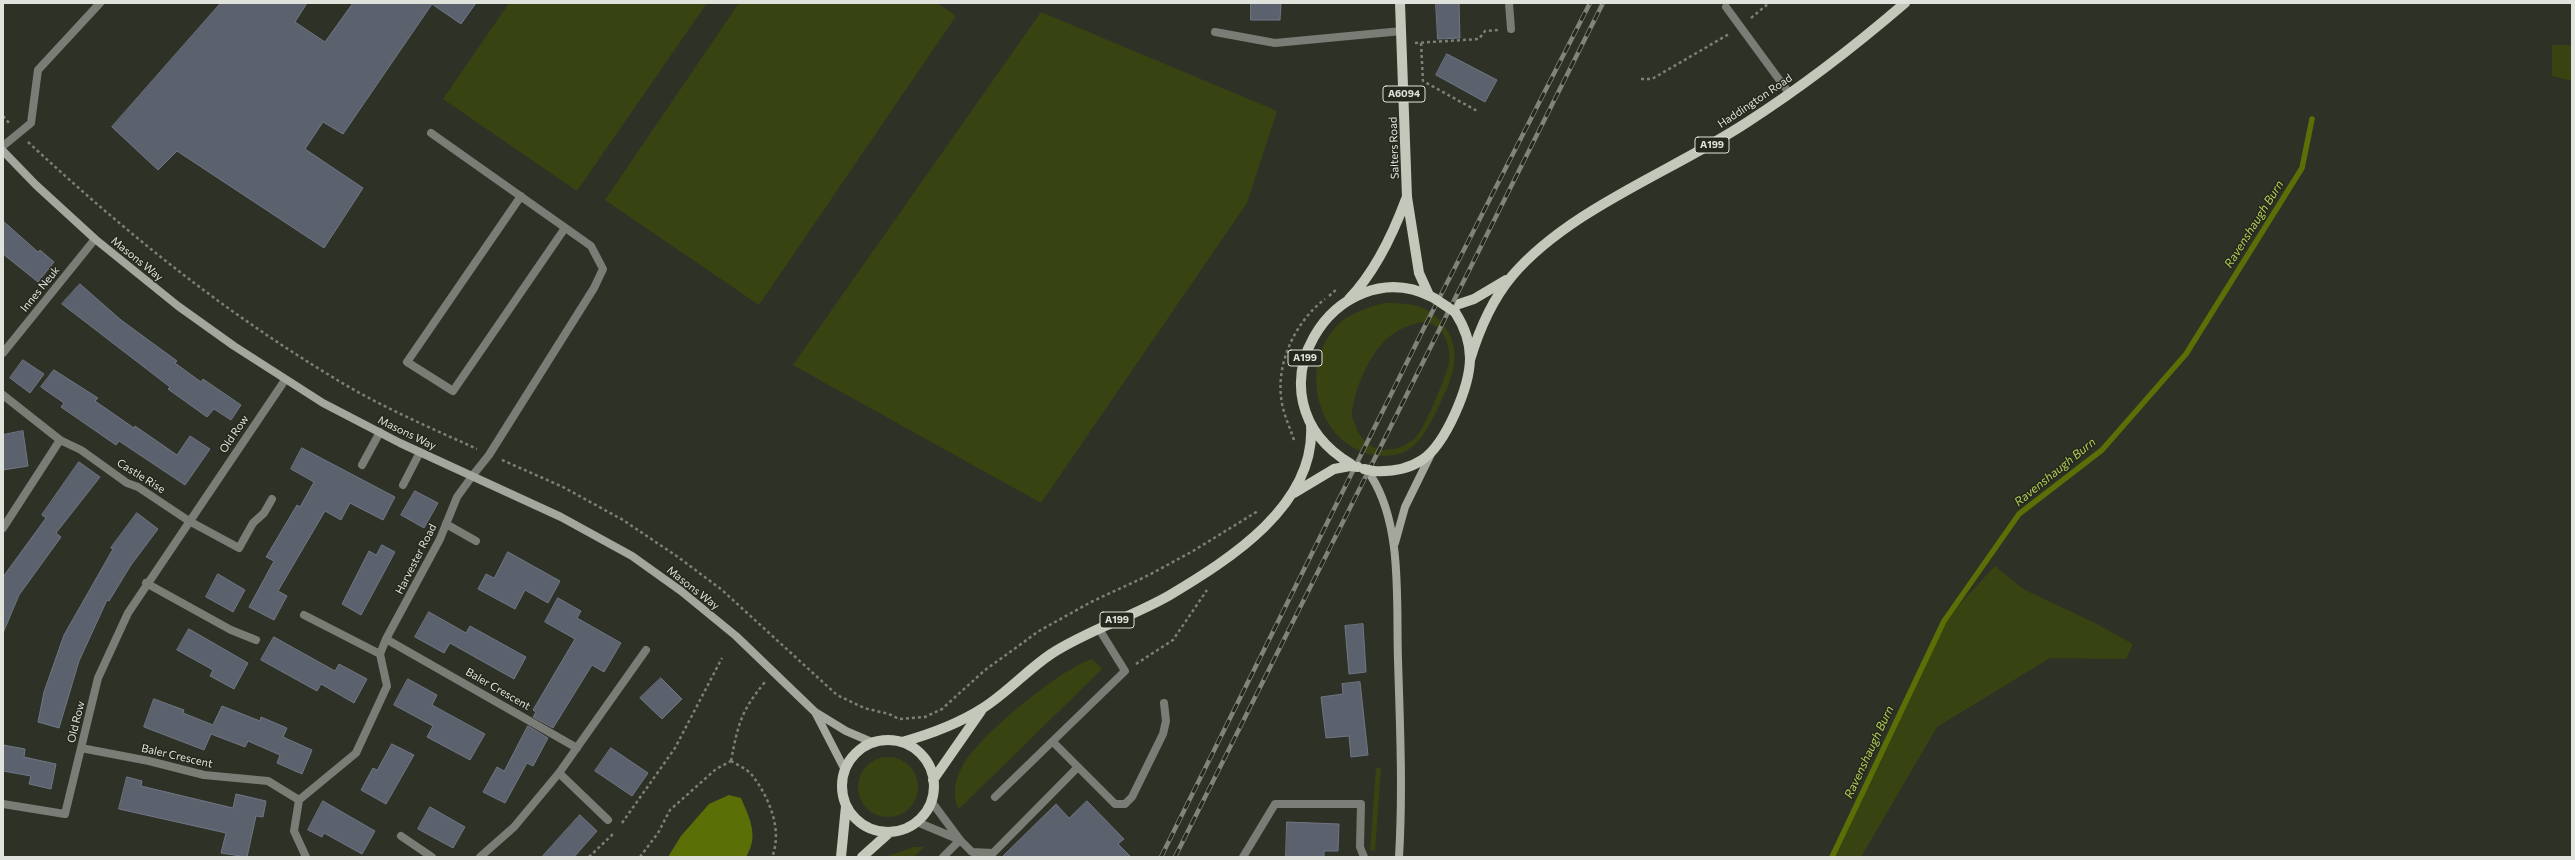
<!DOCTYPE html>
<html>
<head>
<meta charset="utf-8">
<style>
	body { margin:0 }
	#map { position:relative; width:2575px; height:860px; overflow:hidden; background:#2e3226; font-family:Commissioner,sans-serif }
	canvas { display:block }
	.frame { position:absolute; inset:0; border:4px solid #e0e3db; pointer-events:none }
</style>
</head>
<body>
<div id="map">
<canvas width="2575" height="860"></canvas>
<div class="frame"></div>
</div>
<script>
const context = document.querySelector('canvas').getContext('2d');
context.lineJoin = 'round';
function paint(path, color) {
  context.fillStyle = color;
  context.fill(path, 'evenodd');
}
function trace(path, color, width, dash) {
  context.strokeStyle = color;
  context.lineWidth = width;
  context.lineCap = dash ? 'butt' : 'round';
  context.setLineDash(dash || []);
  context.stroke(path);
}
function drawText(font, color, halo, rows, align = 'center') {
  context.font = font + ' Commissioner,sans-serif';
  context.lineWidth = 3;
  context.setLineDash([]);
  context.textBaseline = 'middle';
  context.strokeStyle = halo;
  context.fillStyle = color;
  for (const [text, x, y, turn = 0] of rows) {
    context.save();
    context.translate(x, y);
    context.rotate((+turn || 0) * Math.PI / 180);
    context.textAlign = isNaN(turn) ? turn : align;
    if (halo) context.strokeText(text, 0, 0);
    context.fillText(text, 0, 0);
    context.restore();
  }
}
paint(new Path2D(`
	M 509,3 L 707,3 L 577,191 L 443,99 Z
	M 739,3 L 937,3 L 956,16 L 759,305 L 605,200 Z
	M 1041,12 L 1277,111 L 1247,203 L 1041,503 L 793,365 Z
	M 2552,45 L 2572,45 L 2572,81 L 2552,76 Z
	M 1384,303 C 1396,303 1409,303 1420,307 C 1443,316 1458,340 1454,365 C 1452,380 1443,396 1437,410 C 1429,425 1421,444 1404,452 C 1377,463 1345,449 1330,426 C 1309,393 1311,348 1342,321 C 1353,312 1370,307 1384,303 ZM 1421,322 C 1442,321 1452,345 1449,364 C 1446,376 1425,427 1417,436 C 1411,442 1402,448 1393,449 C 1374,453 1361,442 1355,424 C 1354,421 1351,416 1352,413 C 1355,387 1369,354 1389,337 C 1398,329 1410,325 1421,322 Z
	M 1995,566 L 2023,589 L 2095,623 L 2133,644 L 2126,659 L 2050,658 L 1937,727 L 1861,857 L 1832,857 L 1944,621 Z
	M 1092,659 L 1102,669 L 959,809 C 950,795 957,773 966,760 C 986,731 1059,670 1092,659 Z
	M858 787a30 30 0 1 1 60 0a30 30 0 1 1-60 0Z
	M 1376,768 L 1381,768 L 1375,851 L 1370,850 Z
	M 914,847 L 924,847 L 914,857 L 885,857 Z`), '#374311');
paint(new Path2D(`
	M 729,795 L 741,798 C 750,819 759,836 746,857 L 668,857 L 681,836 L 709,804 Z`), '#5a7006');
trace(new Path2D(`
	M 1832,857 L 1944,621 L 2019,514 L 2102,450 L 2186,354 L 2302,168 L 2312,119`), '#5a7006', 5.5);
const building = new Path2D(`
	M 221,3 L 307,3 L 295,22 L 325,42 L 353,3 L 476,3 L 461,24 L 432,4 L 343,134 L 323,122 L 305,149 L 363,188 L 324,248 L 177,151 L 158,170 L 112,127 Z
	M 1251,3 L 1281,3 L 1280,20 L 1251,20 Z
	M 1436,3 L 1459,3 L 1460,38 L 1438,39 Z
	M 1447,54 L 1497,80 L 1485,102 L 1436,75 Z
	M 3,221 L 38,252 L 40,250 L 54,262 L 38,282 L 3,254 Z
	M 80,284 L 121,320 L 177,361 L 175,363 L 201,382 L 203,379 L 241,405 L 231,420 L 214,409 L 207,417 L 168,389 L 170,387 L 62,304 Z
	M 23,360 L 44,374 L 30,393 L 10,378 Z
	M 54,370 L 98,398 L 95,401 L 134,428 L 135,426 L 177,455 L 190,436 L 210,449 L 185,485 L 119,441 L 116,445 L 61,407 L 64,403 L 41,387 Z
	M 23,431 L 28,466 L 3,470 L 3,435 Z
	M 302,448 L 395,497 L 383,520 L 350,503 L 341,520 L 325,511 L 278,591 L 287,596 L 274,620 L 249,607 L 274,561 L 266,557 L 297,505 L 300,507 L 314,482 L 291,469 Z
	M 79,462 L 100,477 L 56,533 L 61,537 L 19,595 L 3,633 L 3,577 L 46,518 L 42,515 Z
	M 415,491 L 438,503 L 424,528 L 401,515 Z
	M 137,513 L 158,529 L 131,565 L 109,601 L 107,600 L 79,661 L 59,728 L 38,722 L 44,692 L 64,635 L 113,549 L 111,548 Z
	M 382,545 L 395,552 L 361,615 L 342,604 L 369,551 L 376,555 Z
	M 508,552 L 560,581 L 548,603 L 525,590 L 515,609 L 478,589 L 486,574 L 494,578 Z
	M 218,574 L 245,590 L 233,612 L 206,597 Z
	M 558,598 L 581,611 L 577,618 L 621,643 L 604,672 L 592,665 L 553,728 L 533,717 L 536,712 L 533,710 L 575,639 L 545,622 Z
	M 429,612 L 466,633 L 470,626 L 526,657 L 514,679 L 450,643 L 444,653 L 415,637 Z
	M 1363,624 L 1366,672 L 1349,674 L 1345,626 Z
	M 189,629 L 248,663 L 234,689 L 210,676 L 213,670 L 177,650 Z
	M 274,637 L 335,671 L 339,664 L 367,679 L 354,703 L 321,684 L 317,691 L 261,660 Z
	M 661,678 L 682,699 L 662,719 L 640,698 Z
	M 408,679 L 437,695 L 432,705 L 485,734 L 470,760 L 427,737 L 433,726 L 394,705 Z
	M 1360,682 L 1368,755 L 1351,757 L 1349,736 L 1326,738 L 1321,697 L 1343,694 L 1342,684 Z
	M 154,699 L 184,710 L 183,713 L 213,725 L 222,706 L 260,721 L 261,717 L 287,728 L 283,737 L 312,750 L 302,774 L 277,763 L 280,755 L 248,741 L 245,747 L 211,734 L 204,750 L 144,727 Z
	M 528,726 L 548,738 L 533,766 L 527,763 L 505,803 L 483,792 L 497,767 L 504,771 Z
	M 392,744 L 414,755 L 386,804 L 361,790 L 373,768 L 377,770 Z
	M 3,745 L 25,749 L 24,757 L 56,764 L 51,789 L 29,784 L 31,776 L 3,771 Z
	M 611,748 L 648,773 L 632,796 L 595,771 Z
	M 127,777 L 142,781 L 141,786 L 233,808 L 236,794 L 266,801 L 263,817 L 256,816 L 247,857 L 221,853 L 226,833 L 119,809 Z
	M 323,801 L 375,831 L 362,854 L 324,833 L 322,837 L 308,830 Z
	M 1087,801 L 1124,839 L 1118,844 L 1131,857 L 1002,857 L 1056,804 L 1069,818 Z
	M 430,807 L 465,827 L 453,848 L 418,829 Z
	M 580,815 L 597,831 L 574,857 L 542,857 Z
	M 1287,822 L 1339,824 L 1338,851 L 1324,851 L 1324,857 L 1286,857 Z`);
paint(building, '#5c616e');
trace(building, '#707684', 1);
trace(new Path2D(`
	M 1751,18 L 1769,3
	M 1415,43 L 1479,39 L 1485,31 L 1498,30
	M 1421,43 L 1423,81 L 1479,112
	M 1641,79 L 1652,79 L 1729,34
	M 3,116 L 9,123
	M 28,142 C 125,232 220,309 334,378 C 379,406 429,427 477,449
	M 1329,296 L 1337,289
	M 1294,440 C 1289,425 1282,411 1281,396 C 1277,360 1297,320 1325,299
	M 502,460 L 563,487 L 623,520 L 678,557 L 722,590 L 837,695 L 864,708 L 889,714 L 899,719 L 925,717 L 942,709 L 985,670 L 1039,631 L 1091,602 L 1149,575 L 1193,551 L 1258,511
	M 1136,664 L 1173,640 L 1207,590
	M 731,761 C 738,765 747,769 752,775 C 769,797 783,830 772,857
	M 731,761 C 738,724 741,711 765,682
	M 622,823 L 675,748 L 722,658
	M 589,857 L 614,833
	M 640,857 L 658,833 L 670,810 L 716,769 L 731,761`), '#7c8076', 2.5, [3, 3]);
trace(new Path2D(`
	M 1726,7 L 1789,93
	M 1215,32 L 1275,43 L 1402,31
	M 431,133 L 591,246 L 603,269 L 594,288 L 489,455 L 473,475
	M 3,146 L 31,123 L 38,70 L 100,3
	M 521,196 L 407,362 L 453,391 L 565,228
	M 362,465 L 380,432
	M 403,485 L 420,452
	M 446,524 L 476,541
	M 304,615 L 380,654
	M 1053,742 L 1115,804 L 1125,804 L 1132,797 L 1163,734 L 1166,721 L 1164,703
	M 559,773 L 608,820
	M 995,797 L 1125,671 L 1099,629
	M 931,801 L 960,840 L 972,852 L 993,853 L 1078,767
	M 917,822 L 960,840
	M 401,836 L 432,857
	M 943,857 L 960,840
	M 1243,857 L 1275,804 L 1361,804 L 1360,847 L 1364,857`), '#7a7c76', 8);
trace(new Path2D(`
	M 1509,3 L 1511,29
	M 3,353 L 95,239
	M 3,395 L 60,440 L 81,450 L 127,483 L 138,487 L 189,521 L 239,548 L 253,523 L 264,513 L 272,499
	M 3,528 L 60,440
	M 146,583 L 231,630 L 256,640
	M 386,639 L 577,748
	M 81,748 L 149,761 L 204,775 L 268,781 L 299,800 L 294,831 L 306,857
	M 299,800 L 356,753 L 387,686 L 380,654 L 386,639 L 440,539 L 457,497 L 473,475
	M 3,804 L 65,814 L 98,678 L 128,613 L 285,380
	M 480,857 L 514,827 L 559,773 L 646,650`), '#7a7c76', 8);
trace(new Path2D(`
	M 3,151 L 36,185 L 95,239 L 178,306 L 234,346 L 323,403 L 400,443 L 561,517 L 632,556 L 681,591 L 736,636 L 815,712 L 846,731 L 874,743
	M 1371,476 C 1403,526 1396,601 1398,660 C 1400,726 1403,791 1399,857
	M 1395,543 L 1405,507 L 1431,454
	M 815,712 L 845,770`), '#a3a79d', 8);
trace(new Path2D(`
	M 1400,3 L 1407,197 L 1419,273 L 1429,295
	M 1349,299 C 1376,271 1393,234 1406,199
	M 1459,304 L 1474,299 L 1506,280
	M 1470,360 C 1479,330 1492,300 1512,276 C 1569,209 1673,171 1746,123 C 1802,87 1855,46 1905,3
	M 1351,464 C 1239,397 1337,248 1432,297
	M 1373,471 C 1391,472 1407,470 1422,460 C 1446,444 1470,386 1470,358 C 1470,340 1464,326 1455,312
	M 1294,493 L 1334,469 L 1350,466
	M842 786a46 46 0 1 1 92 0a46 46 0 1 1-92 0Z
	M 902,742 C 931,734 958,724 983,708 C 1007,693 1027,670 1051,654 C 1088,630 1132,617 1170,595 C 1230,559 1316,505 1311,425
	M 933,780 L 981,711
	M 841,857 L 846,806
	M 862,857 L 890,832`), '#c3c8bb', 10);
const rail = new Path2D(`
	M 1161,857 L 1424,328 L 1590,3
	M 1175,857 L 1603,3`);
trace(rail, '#81847a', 4.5);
trace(rail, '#25281d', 3, [9]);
trace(new Path2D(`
	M 1434,298 L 1455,312
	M 1350,466 L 1358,467
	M 1364,469 L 1373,471`), '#c3c8bb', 10);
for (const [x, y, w] of [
	[1404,94,42],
	[1712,145,34],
	[1305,358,34],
	[1117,620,34]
]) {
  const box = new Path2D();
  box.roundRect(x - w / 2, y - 8, w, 16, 3);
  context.fillStyle = '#25281d';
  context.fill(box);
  trace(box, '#e0e3db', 1);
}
drawText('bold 10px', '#e0e3db', null, [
	["A6094",1404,94],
	["A199",1712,145],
	["A199",1305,358],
	["A199",1117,620]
]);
drawText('11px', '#e0e3db', '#25281d', [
	["Haddington Road",1755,101,-34],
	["Salters Road",1394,148,-92],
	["Masons Way",137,259,39],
	["Innes Neuk",40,289,-51],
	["Masons Way",407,433,26],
	["Old Row",234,434,-56],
	["Castle Rise",141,476,32],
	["Harvester Road",416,559,-63],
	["Masons Way",693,588,38],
	["Baler Crescent",498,689,30],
	["Old Row",76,722,-76],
	["Baler Crescent",177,756,13]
]);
drawText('italic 12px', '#afce55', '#25281d', [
	["Ravenshaugh Burn",2254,224,-58],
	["Ravenshaugh Burn",2055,472,-39],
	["Ravenshaugh Burn",1869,752,-65]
]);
</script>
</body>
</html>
